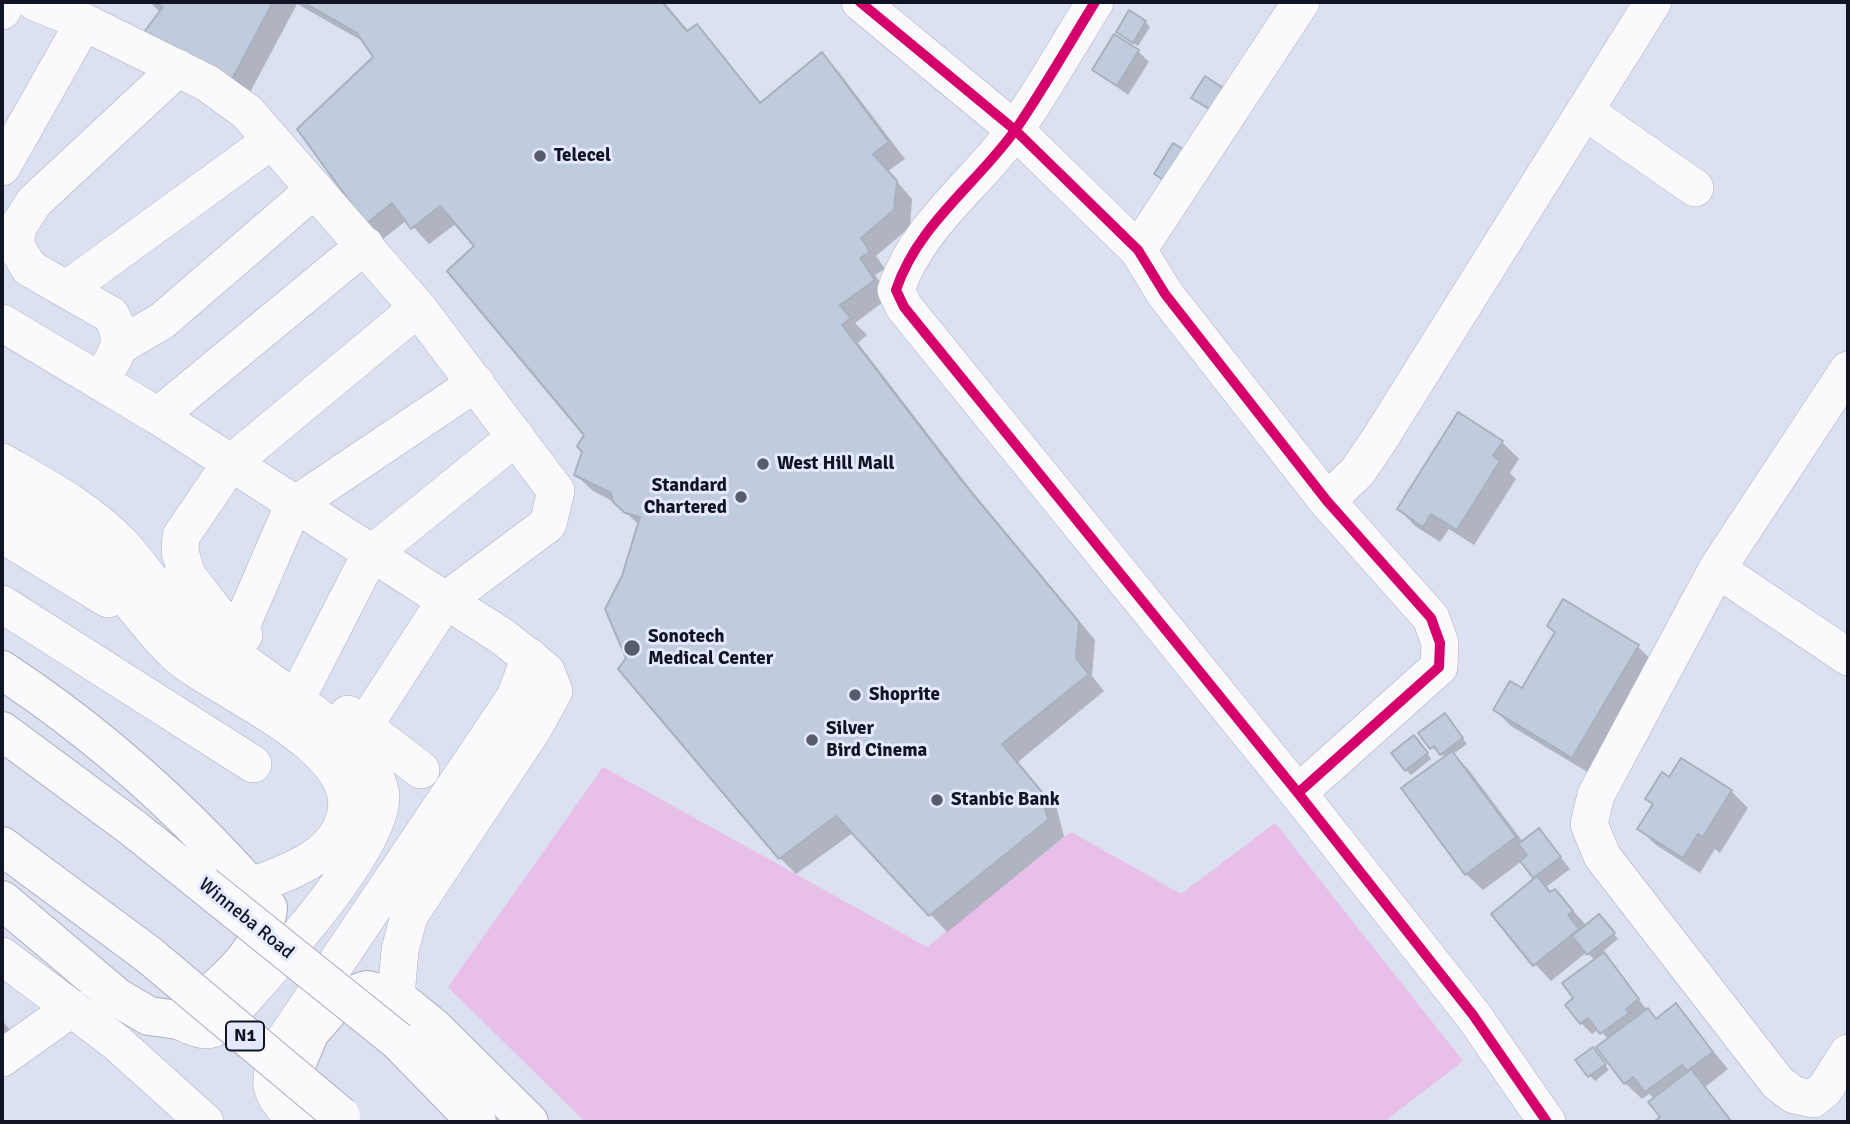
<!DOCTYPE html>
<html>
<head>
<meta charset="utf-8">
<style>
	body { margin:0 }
	#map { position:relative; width:1850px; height:1124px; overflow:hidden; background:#dce1f1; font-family:Signika,sans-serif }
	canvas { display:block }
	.frame { position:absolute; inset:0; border:4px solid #101424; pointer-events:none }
</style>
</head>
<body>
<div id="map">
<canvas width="1850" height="1124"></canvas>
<div class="frame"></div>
</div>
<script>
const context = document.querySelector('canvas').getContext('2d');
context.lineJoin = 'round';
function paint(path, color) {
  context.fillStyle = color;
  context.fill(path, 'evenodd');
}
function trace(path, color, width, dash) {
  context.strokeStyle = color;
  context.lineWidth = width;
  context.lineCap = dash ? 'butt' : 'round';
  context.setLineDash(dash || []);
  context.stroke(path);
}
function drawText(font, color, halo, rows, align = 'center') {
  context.font = font + ' Signika,sans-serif';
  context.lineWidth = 6;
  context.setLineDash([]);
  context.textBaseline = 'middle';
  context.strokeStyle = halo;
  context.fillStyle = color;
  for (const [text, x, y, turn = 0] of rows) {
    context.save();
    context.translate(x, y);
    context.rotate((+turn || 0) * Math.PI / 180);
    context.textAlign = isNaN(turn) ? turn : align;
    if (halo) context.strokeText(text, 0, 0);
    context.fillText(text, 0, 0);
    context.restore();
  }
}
paint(new Path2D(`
	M 603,767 L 927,947 L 1071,832 L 1181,894 L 1275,823 L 1463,1061 L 1384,1122 L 585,1122 L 448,987 Z`), '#e8bfe9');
paint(new Path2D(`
	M 150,2 L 664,2 L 689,32 L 697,27 L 713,43 L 762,104 L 821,54 L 838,71 L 905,159 L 888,171 L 912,199 L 910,227 L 876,256 L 885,269 L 875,275 L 890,297 L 855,323 L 867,335 L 858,343 L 974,494 L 1095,640 L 1092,676 L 1104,691 L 1018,762 L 1057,809 L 1064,837 L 947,932 L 854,832 L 796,874 L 780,858 L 628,659 L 624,577 L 639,525 L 616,503 L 593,491 L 576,475 L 587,435 L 477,246 L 457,223 L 429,244 L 407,220 L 383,239 L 367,223 L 375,57 L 366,43 L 297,4 L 246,100 Z
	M 1145,22 L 1150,27 L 1138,46 L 1118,32 Z
	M 1138,51 L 1149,62 L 1128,95 L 1094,70 Z
	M 1502,442 L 1519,459 L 1510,473 L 1516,479 L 1474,545 L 1449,529 L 1440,542 L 1415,526 L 1399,509 Z
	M 1564,602 L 1638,647 L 1655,663 L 1589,773 L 1511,726 L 1495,710 L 1522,690 L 1556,634 L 1549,626 Z
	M 1449,720 L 1467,744 L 1453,754 L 1468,769 L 1523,842 L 1539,830 L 1570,869 L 1546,887 L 1552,893 L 1555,891 L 1587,926 L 1604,921 L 1618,939 L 1601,953 L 1648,1011 L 1657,1020 L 1676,1006 L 1728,1069 L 1705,1087 L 1733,1122 L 1656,1122 L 1663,1117 L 1655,1099 L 1649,1094 L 1642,1099 L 1625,1083 L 1609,1040 L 1599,1029 L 1592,1034 L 1581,1023 L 1576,999 L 1595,961 L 1587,952 L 1551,981 L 1535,964 L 1537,879 L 1522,861 L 1483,890 L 1466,874 L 1446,757 L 1431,747 Z
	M 1419,743 L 1431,759 L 1411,775 L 1406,770 Z
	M 1670,779 L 1731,791 L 1748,808 L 1720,853 L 1715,849 L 1700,873 L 1656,845 L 1639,829 Z
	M 2,1020 L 25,1049 L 2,1066 Z
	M 1597,1054 L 1609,1070 L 1595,1081 L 1590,1076 Z`), '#0003');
const building = new Path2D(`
	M 153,2 L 273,2 L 229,85 L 141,36 L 163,7 Z
	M 303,2 L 662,2 L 687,31 L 697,24 L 760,103 L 822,52 L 889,142 L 873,154 L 897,181 L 894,210 L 861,238 L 870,252 L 860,258 L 875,280 L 840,305 L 851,318 L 842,325 L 958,476 L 1079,622 L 1076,658 L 1089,674 L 1002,744 L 1041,791 L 1048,820 L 929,916 L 836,816 L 779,859 L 618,669 L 626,658 L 605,609 L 622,576 L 640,517 L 625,513 L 613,502 L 611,493 L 574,475 L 582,452 L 577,446 L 584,435 L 447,271 L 474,246 L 440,206 L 411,229 L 392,203 L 366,224 L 297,129 L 373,57 L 357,33 Z
	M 1129,10 L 1146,21 L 1133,43 L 1116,32 Z
	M 1114,34 L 1139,50 L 1117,86 L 1092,70 Z
	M 1205,76 L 1228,91 L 1214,112 L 1191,98 Z
	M 1173,143 L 1189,153 L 1170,184 L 1154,174 Z
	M 1458,412 L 1503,441 L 1493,456 L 1500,461 L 1457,530 L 1431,514 L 1423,527 L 1397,509 Z
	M 1563,599 L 1639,645 L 1572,758 L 1493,710 L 1510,681 L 1522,688 L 1555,632 L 1547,626 Z
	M 1445,713 L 1463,738 L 1440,755 L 1434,746 L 1430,749 L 1418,733 Z
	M 1414,735 L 1428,753 L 1405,771 L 1391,753 Z
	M 1452,751 L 1516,837 L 1465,875 L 1401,788 Z
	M 1681,758 L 1732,790 L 1703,837 L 1698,834 L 1683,858 L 1637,829 L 1653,804 L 1645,799 L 1662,772 L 1669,777 Z
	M 1539,828 L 1561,857 L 1533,878 L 1520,861 L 1527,855 L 1518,844 Z
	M 1537,876 L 1550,892 L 1555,889 L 1573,911 L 1568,915 L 1579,929 L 1533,966 L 1491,914 Z
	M 1599,914 L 1615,933 L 1587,955 L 1572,936 Z
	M 1604,952 L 1639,999 L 1626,1009 L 1629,1013 L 1600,1034 L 1588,1018 L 1580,1024 L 1565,1005 L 1573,998 L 1562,983 Z
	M 1676,1003 L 1713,1052 L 1687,1071 L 1682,1065 L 1645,1092 L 1633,1077 L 1624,1084 L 1596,1047 L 1648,1008 L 1656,1019 Z
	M 1593,1047 L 1606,1064 L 1588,1077 L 1575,1060 Z
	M 1691,1069 L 1731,1121 L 1729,1122 L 1654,1122 L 1660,1117 L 1648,1102 Z`);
paint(building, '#c0ccde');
trace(building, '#a7b0be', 2);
const minor = new Path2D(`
	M 35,2 L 84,22 L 207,83 L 247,112 L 418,308 L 556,491 L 548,524 L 445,601 L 364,726
	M 860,2 L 1015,130 L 1138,250 L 1165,294 L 1327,501 L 1431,618 L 1440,643 L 1439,667 L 1298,793
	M 1095,2 C 1069,44 1044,88 1016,129 C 977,184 918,224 896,290 L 904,307 L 1298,793 L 1473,1015 L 1547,1122
	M 2,11 L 7,2
	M 1586,112 L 1695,188
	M 2,167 L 84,22
	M 1138,250 L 1301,2
	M 67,289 L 272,140
	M 2,323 L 158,416 L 503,637 L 546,671 L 554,691 L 533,729 L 409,916 L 400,950 L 396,997
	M 121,345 L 162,321 L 315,189
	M 1848,370 L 1717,569 L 1596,795 L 1589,824 L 1602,856 L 1778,1083 L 1794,1095 L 1813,1099 L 1825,1089 L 1848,1053
	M 100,381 C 115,355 128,345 111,315 L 29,268 L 15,244 L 18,227 L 34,202 L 178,68
	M 158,416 L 365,245
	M 2,462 C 42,485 91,511 123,546 C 146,572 163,599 189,621 C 246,668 313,705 364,758 C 371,764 380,786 381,796 C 382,852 262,977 223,1023 C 207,1036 196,1028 178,1020
	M 2,500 C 44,525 82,549 116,585 C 136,607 153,633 175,653 C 216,691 358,744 346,812 C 339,856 289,872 252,886
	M 1327,501 L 1358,471 L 1379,440 L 1653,2
	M 2,534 L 108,599
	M 1717,569 L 1848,657
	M 2,604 L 253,764
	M 239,631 L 293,506 L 476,383
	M 244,635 L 216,613 L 187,575 L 180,552 L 181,536 L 230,464 L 418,308
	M 305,682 L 370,555 L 516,437
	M 348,714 L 421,770
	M 2,956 L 116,1042 L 205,1122
	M 2,1058 L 72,1008
	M 296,1122 C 268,1089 266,1087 281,1045 L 515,697 L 530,657`);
const highway = new Path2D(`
	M 2,670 C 78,720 148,779 211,844 C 231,865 251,885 268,908 C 263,956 213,992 178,1020 L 149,1016 L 118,998 L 2,900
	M 2,731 L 133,828 L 204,885
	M 2,846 L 149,955
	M 398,1041 L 477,1122
	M 297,1122 L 292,1075 L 310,1032 L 338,1000 L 367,990 L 396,997 L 432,1026 L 529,1122`);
trace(minor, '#aaaebe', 38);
trace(highway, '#aaaebe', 40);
trace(minor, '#fafafd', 37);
trace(highway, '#fafafd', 38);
const highwayBridge = new Path2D(`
	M 204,885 L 398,1041
	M 149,955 L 341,1116`);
trace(highwayBridge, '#aaaebe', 40, []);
trace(highwayBridge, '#fafafd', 38);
trace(new Path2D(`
	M 860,2 L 1015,130 L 1138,250 L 1165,294 L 1327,501 L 1431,618 L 1440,643 L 1439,667 L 1298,793
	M 1095,2 C 1069,44 1044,88 1016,129 C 977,184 918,224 896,290 L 904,307 L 1298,793 L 1473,1015 L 1547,1122`), '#d6006c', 10);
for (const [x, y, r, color] of [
	[540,156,7,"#575c6c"],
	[763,464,7,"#575c6c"],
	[741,497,7,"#575c6c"],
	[632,648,9,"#575c6c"],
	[855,695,7,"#575c6c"],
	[812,740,7,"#575c6c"],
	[937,800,7,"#575c6c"]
]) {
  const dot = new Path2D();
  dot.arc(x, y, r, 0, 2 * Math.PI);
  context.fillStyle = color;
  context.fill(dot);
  trace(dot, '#e4e9fd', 2.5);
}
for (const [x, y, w] of [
	[245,1036,38]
]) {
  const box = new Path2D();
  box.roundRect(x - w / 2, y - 14.5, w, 29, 5);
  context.fillStyle = '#e4e9fd';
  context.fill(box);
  trace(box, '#101424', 2);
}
drawText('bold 18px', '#101424', null, [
	["N1",245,1036]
]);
drawText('bold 19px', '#101424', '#e4e9fd', [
	["Telecel",554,156],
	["West Hill Mall",777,464],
	["Standard",727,486,"right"],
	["Chartered",727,508,"right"],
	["Sonotech",648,637],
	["Medical Center",648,659],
	["Shoprite",869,695],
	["Silver",826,729],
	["Bird Cinema",826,751],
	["Stanbic Bank",951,800]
], 'left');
drawText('19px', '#101424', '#e4e9fd', [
	["Winneba Road",246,919,39]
]);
</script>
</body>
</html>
